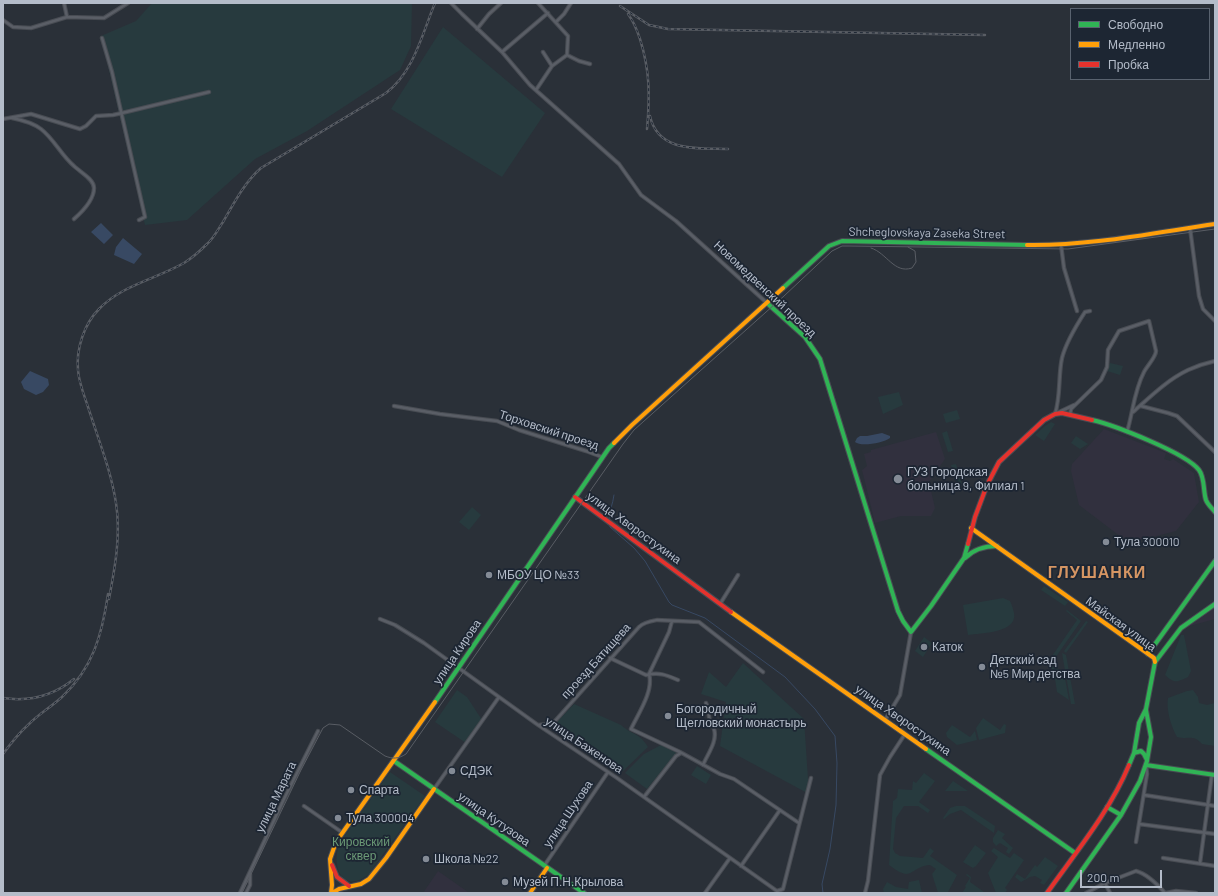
<!DOCTYPE html>
<html>
<head>
<meta charset="utf-8">
<style>
	body { margin:0 }
	#map { position:relative; width:1218px; height:896px; overflow:hidden; background:#2a3038; font-family:Barlow,sans-serif }
	canvas { display:block }
	.frame { position:absolute; inset:0; border:4px solid #b4bcc9; pointer-events:none }
	.legend { position:absolute; left:1070px; top:8px; width:140px; height:72px; box-sizing:border-box; background:#1d2633; border:1px solid #59626f; margin:0; padding:5px 7px; list-style:none; font-size:12px; color:#b4bcc9 }
	.legend li { display:flex; align-items:center; gap:8px; height:20px }
	.legend b { width:20px; border:1px solid #59626f }
	.scale { position:absolute; left:1080px; top:870px; width:82px; height:18px; box-sizing:border-box; border:2px solid #b4bcc9; border-top:0; padding-left:5px; font-size:12px; line-height:14px; white-space:nowrap; color:#b4bcc9; -webkit-text-stroke:3px #1d2633; paint-order:stroke }
</style>
</head>
<body>
<div id="map">
<canvas width="1218" height="896"></canvas>
<div class="frame"></div>
<ul class="legend">
<li><b style="height:5px;background:#30b455"></b>Свободно</li>
<li><b style="height:5px;background:#ff9f0a"></b>Медленно</li>
<li><b style="height:5px;background:#e5322d"></b>Пробка</li>
</ul>
<div class="scale">200 m</div>
</div>
<script>
const context = document.querySelector('canvas').getContext('2d');
context.lineJoin = 'round';
function paint(path, color) {
  context.fillStyle = color;
  context.fill(path, 'evenodd');
}
function trace(path, color, width, dash) {
  context.strokeStyle = color;
  context.lineWidth = width;
  context.lineCap = dash ? 'butt' : 'round';
  context.setLineDash(dash || []);
  context.stroke(path);
}
function drawText(font, color, halo, rows, align = 'center') {
  context.font = font + ' Barlow,sans-serif';
  context.lineWidth = 3.5;
  context.setLineDash([]);
  context.textBaseline = 'middle';
  context.strokeStyle = halo;
  context.fillStyle = color;
  for (const [text, x, y, turn = 0] of rows) {
    context.save();
    context.translate(x, y);
    context.rotate((+turn || 0) * Math.PI / 180);
    context.textAlign = isNaN(turn) ? turn : align;
    if (halo) context.strokeText(text, 0, 0);
    context.fillText(text, 0, 0);
    context.restore();
  }
}
paint(new Path2D(`
	M 1104,429 L 1166,453 L 1164,459 L 1170,461 L 1173,459 L 1194,473 L 1199,502 L 1176,531 L 1129,543 L 1079,505 L 1071,471 L 1072,464 Z
	M 936,432 L 945,459 L 929,482 L 935,508 L 931,516 L 901,516 L 875,523 L 862,470 L 867,466 L 864,454 L 871,452 L 871,450 Z
	M 1215,607 L 1215,619 L 1186,627 L 1206,614 Z
	M 438,871 L 468,892 L 467,893 L 423,893 Z`), '#31303e');
paint(new Path2D(`
	M 152,3 L 412,3 L 411,46 L 400,70 L 307,131 L 255,159 L 187,220 L 145,225 L 101,36 L 136,21 Z
	M 443,27 L 545,113 L 502,177 L 391,109 Z
	M 1110,363 L 1123,366 L 1120,375 L 1107,371 Z
	M 899,392 L 903,405 L 883,414 L 878,397 Z
	M 957,410 L 960,419 L 946,423 L 943,414 Z
	M 1051,422 L 1055,424 L 1044,441 L 1035,435 L 1045,426 Z
	M 947,431 L 953,451 L 948,452 L 942,433 Z
	M 1076,436 L 1088,444 L 1080,449 L 1071,443 Z
	M 956,464 L 962,484 L 957,485 L 951,465 Z
	M 472,507 L 481,515 L 469,530 L 459,522 Z
	M 1044,586 L 1068,602 L 1065,606 L 1041,590 Z
	M 1003,598 L 1010,601 C 1012,605 1013,609 1014,613 C 1018,633 981,633 968,635 L 963,605 Z
	M 1067,610 L 1081,621 L 1053,661 L 1050,659 L 1077,620 L 1066,611 Z
	M 1086,621 L 1088,622 L 1066,653 L 1064,651 Z
	M 1181,635 L 1184,635 L 1191,671 L 1188,677 C 1177,682 1175,684 1165,675 Z
	M 924,637 L 932,643 L 923,657 L 915,651 Z
	M 1062,653 L 1066,655 L 1075,704 L 1071,704 Z
	M 743,663 L 804,719 L 809,794 L 720,746 L 726,702 L 701,694 L 709,672 L 726,687 Z
	M 1053,666 L 1064,673 L 1069,700 L 1057,692 L 1054,672 L 1051,669 Z
	M 457,690 L 467,697 L 482,720 L 466,743 L 435,722 Z
	M 1193,690 L 1198,697 L 1199,703 L 1207,705 L 1215,703 L 1215,746 L 1202,744 C 1193,734 1189,740 1177,737 C 1171,726 1166,710 1168,698 L 1187,691 Z
	M 574,704 L 621,725 C 632,735 640,733 648,747 L 623,771 L 557,728 L 555,724 Z
	M 983,718 L 1000,730 L 1004,724 L 1006,725 L 1005,733 L 979,740 L 976,728 Z
	M 952,725 L 970,737 L 975,731 L 977,740 L 957,745 L 947,737 L 946,733 Z
	M 661,745 L 677,752 L 647,789 L 625,773 L 644,754 Z
	M 697,766 L 711,775 L 706,784 L 691,775 Z
	M 390,772 L 425,796 L 369,874 C 342,896 329,864 341,841 Z
	M 924,773 L 935,781 L 919,802 L 930,810 L 928,813 L 918,806 L 904,806 L 896,818 L 893,849 L 895,853 L 900,856 L 923,858 L 930,848 L 934,851 L 930,856 L 957,875 L 948,892 L 938,893 L 932,874 L 936,869 L 930,865 C 908,867 914,884 889,865 L 893,801 L 897,798 L 898,789 L 912,790 L 913,781 L 916,783 Z
	M 953,781 L 968,791 L 945,791 Z
	M 956,806 L 965,806 L 995,826 L 994,833 L 961,810 L 950,814 L 944,819 L 943,818 L 950,808 Z
	M 998,830 L 1005,834 L 1002,838 L 1013,848 L 1009,854 L 1006,852 L 1008,848 L 1000,843 L 996,846 L 993,842 L 993,838 Z
	M 975,845 L 986,853 L 976,866 L 973,868 L 963,862 Z
	M 994,848 L 1010,858 L 1014,853 L 1024,860 L 1005,888 L 1007,890 L 1005,893 L 996,893 L 988,873 L 998,857 L 991,851 Z
	M 1045,857 L 1058,866 L 1044,885 L 1040,883 L 1042,880 L 1035,876 L 1030,877 L 1021,882 L 1015,877 L 1017,874 L 1025,879 L 1035,865 L 1037,867 Z
	M 967,874 L 971,877 L 970,882 L 984,892 L 983,893 L 962,893 L 966,887 L 965,886 L 970,878 L 966,875 Z
	M 919,880 L 922,893 L 884,893 L 883,889 L 887,882 L 896,887 L 908,889 L 909,882 Z`), '#273a3e');
paint(new Path2D(`
	M 101,223 L 113,235 L 104,244 L 91,232 Z
	M 123,238 L 142,254 L 134,264 L 114,255 L 116,247 Z
	M 30,371 L 48,379 L 49,385 L 43,392 L 36,395 L 24,389 L 21,382 Z
	M 882,433 L 890,436 L 890,438 C 883,443 861,447 855,442 L 857,438 L 860,436 L 867,436 Z`), '#384963');
trace(new Path2D(`
	M 609,520 C 609,511 613,504 614,495
	M 609,523 L 610,527 L 634,548 L 645,561 L 669,602 L 672,605 L 705,618 L 785,677 L 815,709 L 835,736 L 837,763 L 836,805 L 830,849 L 822,884 L 823,893`), '#384963', 1);
const street = new Path2D(`
	M 451,3 L 462,14 L 502,52 L 530,85 L 619,164 L 641,195 L 676,221 L 767,303
	M 538,3 L 568,36 L 567,55
	M 67,17 L 104,18 L 128,3
	M 3,20 L 13,27 L 31,28 L 67,17 L 64,3
	M 556,22 L 564,14 L 571,3
	M 477,29 L 489,14 L 501,3
	M 102,38 L 112,72 L 145,217 L 139,220
	M 502,52 L 548,13
	M 543,52 L 552,66
	M 536,90 L 552,66 L 567,55 L 579,61 L 590,64
	M 12,118 C 22,120 33,123 41,129 C 54,139 61,155 74,166 C 80,172 94,179 94,188 C 94,200 82,212 74,219
	M 3,119 L 31,114 L 80,129 L 86,126 L 96,116 L 113,115 L 122,113 L 209,92
	M 1190,228 L 1199,296 L 1203,309 L 1215,321
	M 1061,245 L 1064,268 L 1077,311
	M 1074,405 L 1055,414 C 1061,396 1058,376 1062,358 C 1066,342 1076,326 1085,312 L 1090,311
	M 394,406 L 440,414 L 497,421 L 519,430 L 586,451 L 602,457
	M 1141,406 L 1168,413 L 1177,416 L 1215,452
	M 1133,412 C 1150,397 1167,380 1188,370 C 1197,366 1206,363 1215,361
	M 1070,415 L 1071,409 L 1101,380 L 1107,367 L 1108,350 L 1119,331 L 1149,321 L 1156,351 C 1156,357 1147,366 1144,372 C 1134,391 1133,412 1127,432
	M 720,604 L 738,575
	M 380,619 L 395,625 L 424,643 L 538,725 L 617,778 L 777,891 L 783,889 L 811,778
	M 672,621 L 669,632 L 649,674 C 654,691 638,714 631,729 L 680,752 L 720,774 L 734,779 L 799,823
	M 610,658 L 646,675 C 660,672 666,675 678,680
	M 885,720 L 900,695 L 911,632
	M 539,725 L 547,724 L 555,721 L 639,627 C 644,622 651,621 657,620 L 699,622 L 763,672
	M 703,765 C 707,755 718,741 714,729 C 714,726 711,724 710,721 C 708,715 709,709 706,703
	M 434,789 L 499,697
	M 1144,795 L 1215,806
	M 644,797 L 676,756 L 681,753
	M 304,806 L 343,833
	M 1139,824 L 1215,834
	M 1136,842 L 1147,774 L 1146,765
	M 1163,858 L 1215,866
	M 1200,863 L 1212,774
	M 544,866 L 608,772
	M 741,866 L 780,810
	M 1105,883 L 1110,893
	M 240,893 L 284,799 L 318,731
	M 246,893 L 250,885 L 250,874
	M 705,893 L 730,858
	M 865,893 L 868,881 L 880,775 L 890,757 L 905,734
	M 1086,893 L 1105,883 L 1136,871 C 1147,874 1158,885 1165,893
	M 1166,893 L 1176,891 L 1196,893`);
const fast = new Path2D(`
	M 783,288 L 829,246 L 842,241 L 1027,245
	M 767,303 L 805,337 L 820,359 L 898,611 L 903,621 L 911,632 L 931,606 L 964,558 L 968,544
	M 1092,420 C 1114,425 1186,453 1199,470 C 1205,478 1203,491 1206,500 C 1208,505 1212,508 1215,512
	M 965,558 C 974,549 984,546 997,546
	M 1148,654 L 1215,561
	M 1155,662 L 1181,628 L 1215,604
	M 435,702 L 609,448 L 614,443
	M 926,749 L 1075,853
	M 1134,753 L 1141,751 L 1144,754 L 1147,760
	M 394,761 L 584,893
	M 1129,765 L 1134,753 L 1139,723 L 1146,709 L 1155,662
	M 1146,765 L 1215,775
	M 1107,807 L 1121,815
	M 1066,893 L 1121,815 L 1140,781 L 1147,761 L 1151,737 L 1146,710`);
const slow = new Path2D(`
	M 1027,245 C 1090,246 1153,233 1215,224
	M 614,443 L 632,425 L 783,288
	M 971,528 L 1154,658 L 1155,662
	M 731,612 L 926,749
	M 331,893 L 332,885 L 330,859 L 336,842 L 435,702
	M 332,893 L 339,889 L 361,884 L 369,879 L 386,858 L 434,789
	M 530,893 L 547,868`);
const jam = new Path2D(`
	M 575,497 L 731,612
	M 968,544 L 975,517 L 987,485 L 999,462 L 1044,420 L 1055,414 L 1062,413 L 1092,420
	M 332,865 L 337,877 L 349,886
	M 1047,893 C 1076,852 1110,811 1129,765`);
trace(street, '#484c53', 4.5);
trace(fast, '#484c53', 6);
trace(slow, '#484c53', 6);
trace(jam, '#484c53', 6);
trace(street, '#5a5e66', 2.5);
trace(fast, '#30b455', 4);
trace(slow, '#ff9f0a', 4);
trace(jam, '#e5322d', 4);
trace(new Path2D(`
	M 871,248 C 887,253 894,274 912,268 L 916,262 L 915,251 L 908,247
	M 242,893 L 301,770 L 323,728 L 329,724 L 340,725 L 385,756 C 393,759 398,759 406,754 L 623,444 L 634,430 L 784,296 L 832,251 L 842,246 L 849,246 L 1068,249 L 1215,229`), '#595d64', 1);
const rail = new Path2D(`
	M 620,6 L 649,25 L 668,29 L 985,35
	M 628,14 C 634,22 637,30 640,39 C 650,71 650,96 647,129
	M 650,116 C 658,153 699,148 728,149
	M 109,599 C 115,567 121,536 116,503 C 111,471 99,441 89,410 C 85,397 79,384 78,370 C 76,349 84,324 99,309 C 122,285 156,279 184,263 C 192,258 200,251 207,244 C 214,238 218,229 223,222 C 234,203 244,183 261,168 L 386,93 C 414,72 422,34 435,3
	M 3,698 C 30,702 53,696 74,679
	M 3,754 C 11,743 19,733 29,724 C 39,714 51,707 62,697 C 93,668 102,635 108,594`);
trace(rail, '#595d64', 2.5);
trace(rail, '#1d2633', 1, [3]);
for (const [x, y, r, color] of [
	[898,479,5,"#848b96"],
	[1106,542,4,"#848b96"],
	[489,575,4,"#848b96"],
	[924,647,4,"#848b96"],
	[982,667,4,"#848b96"],
	[668,716,4,"#848b96"],
	[452,771,4,"#848b96"],
	[351,790,4,"#848b96"],
	[338,818,4,"#848b96"],
	[426,859,4,"#848b96"],
	[505,882,4,"#848b96"]
]) {
  const dot = new Path2D();
  dot.arc(x, y, r, 0, 2 * Math.PI);
  context.fillStyle = color;
  context.fill(dot);
  trace(dot, '#1d2633', 1.5);
}
drawText('12px', '#b4bcc9', '#1d2633', [
	["Shcheglovskaya Zaseka Street",927,233,1],
	["Новомедвенский проезд",765,289,43],
	["Торховский проезд",549,430,18],
	["улица Хворостухина",634,528,36],
	["Майская улица",1121,624,36],
	["улица Кирова",457,652,-56],
	["проезд Батищева",596,661,-48],
	["улица Хворостухина",903,720,35],
	["улица Баженова",584,745,34],
	["улица Марата",276,797,-64],
	["улица Шухова",568,814,-56],
	["улица Кутузова",494,819,35]
]);
drawText('12px', '#b4bcc9', '#1d2633', [
	["ГУЗ Городская",907,472],
	["больница 9, Филиал 1",907,486],
	["Тула 300010",1114,542],
	["МБОУ ЦО №33",497,575],
	["Каток",932,647],
	["Детский сад",990,660],
	["№5 Мир детства",990,674],
	["Богородичный",676,709],
	["Щегловский монастырь",676,723],
	["СДЭК",460,771],
	["Спарта",359,790],
	["Тула 300004",346,818],
	["Школа №22",434,859],
	["Музей П.Н.Крылова",513,882]
], 'left');
drawText('12px', '#6b9a76', '#1d2633', [
	["Кировский",361,842],
	["сквер",361,856]
]);
context.letterSpacing = '1px';
drawText('bold 16px', '#d59563', '#1d2633', [
	["ГЛУШАНКИ",1097,573]
]);
context.letterSpacing = '0px';
</script>
</body>
</html>
